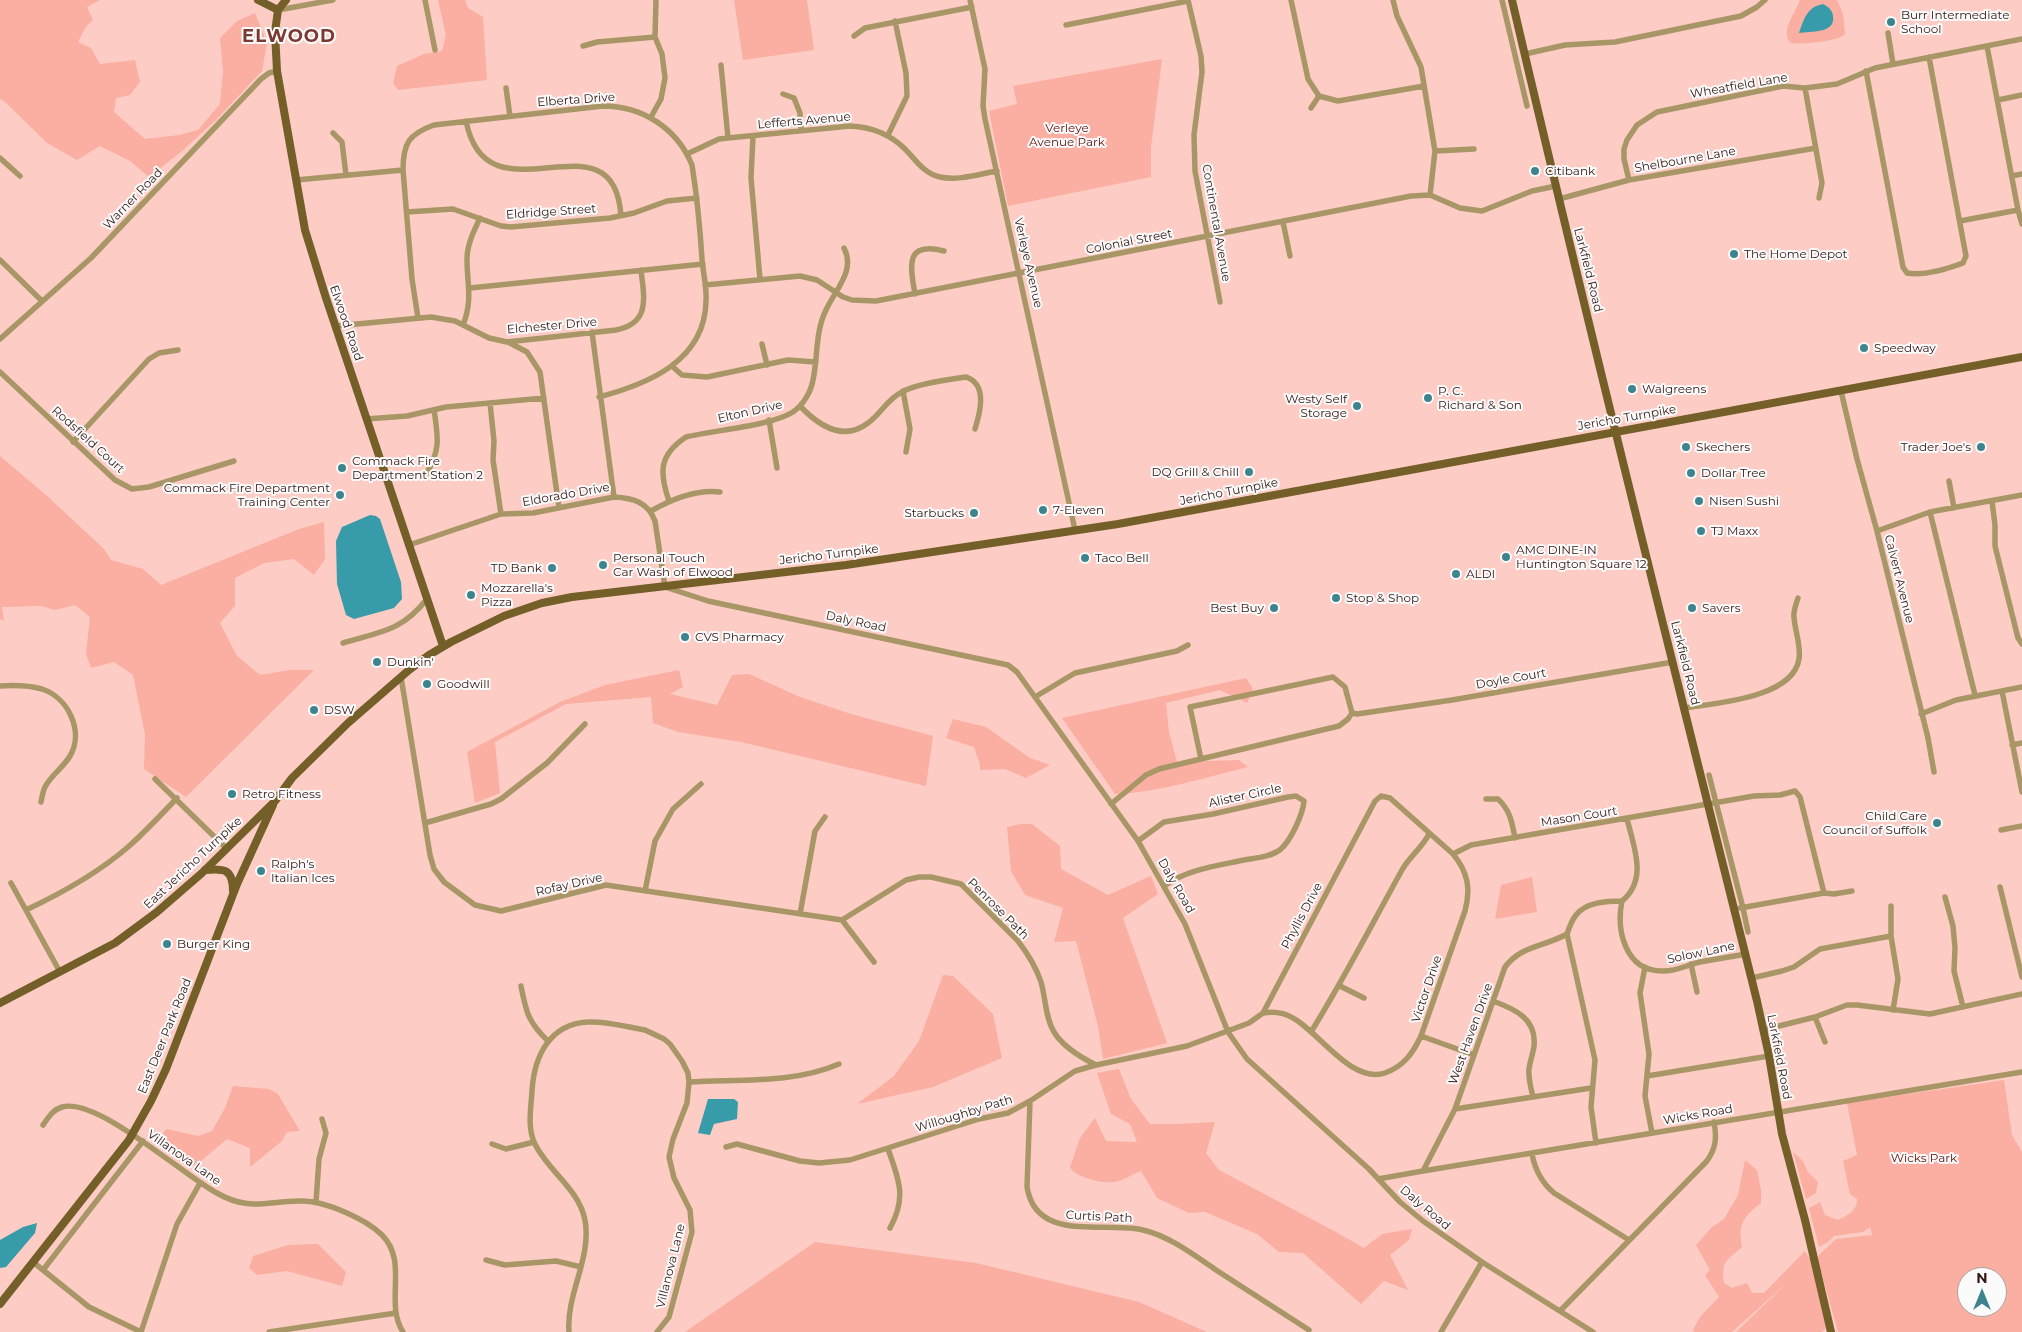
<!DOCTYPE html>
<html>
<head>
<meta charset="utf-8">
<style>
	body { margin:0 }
	#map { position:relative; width:2022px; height:1332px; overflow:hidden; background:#fdcdc5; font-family:Montserrat,sans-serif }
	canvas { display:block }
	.north { position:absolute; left:1957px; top:1267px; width:50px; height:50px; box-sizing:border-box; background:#fbfbfb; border:1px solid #aca09f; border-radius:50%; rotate:0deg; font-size:14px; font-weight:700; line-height:20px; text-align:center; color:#351814 }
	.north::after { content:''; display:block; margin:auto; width:18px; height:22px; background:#3e848f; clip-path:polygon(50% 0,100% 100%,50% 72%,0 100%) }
</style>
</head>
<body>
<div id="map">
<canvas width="2022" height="1332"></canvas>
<div class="north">N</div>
</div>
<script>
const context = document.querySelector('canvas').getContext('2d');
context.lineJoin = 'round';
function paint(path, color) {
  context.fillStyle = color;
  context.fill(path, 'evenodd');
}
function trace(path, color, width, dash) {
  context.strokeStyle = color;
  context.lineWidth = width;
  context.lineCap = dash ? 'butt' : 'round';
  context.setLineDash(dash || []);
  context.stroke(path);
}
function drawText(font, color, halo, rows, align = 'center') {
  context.font = font + ' Montserrat,sans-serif';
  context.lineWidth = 4;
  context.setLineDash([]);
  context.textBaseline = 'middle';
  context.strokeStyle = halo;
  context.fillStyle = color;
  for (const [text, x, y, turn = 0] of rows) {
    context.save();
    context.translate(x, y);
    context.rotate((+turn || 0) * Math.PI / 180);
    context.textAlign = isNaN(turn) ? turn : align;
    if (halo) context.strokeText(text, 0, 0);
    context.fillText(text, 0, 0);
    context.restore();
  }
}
paint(new Path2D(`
	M 0,0 L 100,0 L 87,7 L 93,20 L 85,28 L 78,42 L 91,48 L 100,64 L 135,60 L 140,82 L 130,95 L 116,98 L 114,112 L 145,139 L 179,135 L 198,130 L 220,104 L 223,71 L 220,38 L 237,21 L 255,13 L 267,43 L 262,71 L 216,120 L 181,152 L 149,177 L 130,161 L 100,146 L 77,160 L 47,143 L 5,102 L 0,99 Z
	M 438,0 L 465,0 L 468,8 L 483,17 L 487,80 L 398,90 L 393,83 L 397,66 L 424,54 L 442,51 L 446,35 Z
	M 734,0 L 807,0 L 814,50 L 743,60 Z
	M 1800,0 L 1837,0 L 1843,14 L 1845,34 C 1840,41 1801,45 1791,43 C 1779,32 1796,12 1800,0 Z
	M 1162,59 L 1151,147 L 1151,177 L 1008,206 L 989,111 L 1017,104 L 1013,86 Z
	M 0,456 L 46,495 L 104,549 L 111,560 L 143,569 L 161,585 L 299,529 L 324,522 L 325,559 L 314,575 L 294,559 L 264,563 L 235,578 L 235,606 L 220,623 L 237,656 L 260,675 L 291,670 L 314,670 L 186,797 L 144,769 L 145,735 L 133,675 L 114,662 L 91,668 L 86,654 L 90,617 L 75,605 L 55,610 L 41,606 L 2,607 L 4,621 L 0,619 Z
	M 679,670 L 683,687 L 670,694 L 717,705 L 732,675 L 749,674 L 800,697 L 851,714 L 933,736 L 926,786 L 741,742 L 678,732 L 653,723 L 651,697 L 566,704 L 495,742 L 500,793 L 475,803 L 467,752 L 560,702 L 605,685 Z
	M 1246,678 L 1253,689 L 1247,703 L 1220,690 L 1166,703 L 1169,732 L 1177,762 L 1239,760 L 1248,767 C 1208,777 1155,793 1115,794 L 1062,718 Z
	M 953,719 L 986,727 L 1030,758 L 1050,765 L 1026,778 L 1005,769 L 980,770 L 980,765 L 974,747 L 946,738 Z
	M 1021,824 L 1032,824 L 1060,846 L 1061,869 L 1108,895 L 1151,876 L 1158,894 L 1123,918 L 1167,1043 L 1103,1059 L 1098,1026 L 1076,941 L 1054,942 L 1063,908 L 1025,895 L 1011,871 L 1007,827 Z
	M 1532,877 L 1537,912 L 1495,919 L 1501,885 Z
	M 943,975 L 953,976 L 993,1014 L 1002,1058 L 933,1087 L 857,1104 L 894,1076 L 919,1041 Z
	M 1119,1069 L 1131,1099 L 1150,1124 L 1178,1124 L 1215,1122 L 1206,1153 L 1219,1170 L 1336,1232 L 1364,1248 L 1382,1234 L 1412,1229 L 1409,1240 L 1390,1255 L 1408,1290 L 1384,1281 L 1361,1304 L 1303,1253 L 1279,1252 L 1257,1234 L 1205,1212 L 1189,1213 L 1157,1198 L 1141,1171 C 1133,1174 1123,1181 1114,1182 C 1104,1184 1074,1177 1070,1167 L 1080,1138 L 1095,1118 L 1106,1141 L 1137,1142 L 1130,1124 L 1111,1114 L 1097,1073 Z
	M 2004,1080 L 2012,1135 L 2022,1152 L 2022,1332 L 1838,1332 L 1817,1257 L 1836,1239 L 1872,1235 L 1870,1227 L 1863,1232 L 1834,1236 L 1828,1242 L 1819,1247 L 1809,1208 L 1820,1202 L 1825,1215 L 1838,1220 C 1848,1215 1857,1211 1857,1199 L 1850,1194 L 1843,1161 L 1857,1155 L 1847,1103 ZM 1967,1277 L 1997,1277 L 1997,1307 L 1967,1307 Z
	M 233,1086 L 269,1089 L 278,1094 L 300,1131 L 287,1132 L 282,1141 L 250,1167 L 250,1148 L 227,1139 L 195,1166 L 156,1143 L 166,1129 L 198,1136 L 212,1131 L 225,1108 Z
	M 1793,1152 L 1803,1161 L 1808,1172 L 1818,1182 L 1816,1193 L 1806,1199 Z
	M 1745,1160 L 1757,1170 L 1761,1190 L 1761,1203 C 1743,1217 1738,1224 1742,1247 C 1726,1261 1721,1261 1724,1283 L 1732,1288 L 1747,1283 L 1752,1293 L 1764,1293 L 1805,1251 L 1811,1261 L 1827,1327 L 1822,1332 L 1736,1332 L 1789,1281 L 1732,1332 L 1694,1332 L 1693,1330 L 1700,1317 L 1719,1297 L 1705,1275 L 1710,1270 L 1696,1245 L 1711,1228 L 1724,1219 L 1738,1195 Z
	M 815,1242 L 976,1263 L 1139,1302 L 1207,1332 L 685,1332 Z
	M 318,1244 L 346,1272 L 342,1286 L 287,1271 L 257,1275 L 249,1268 L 253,1256 L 288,1245 Z`), '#fbaea2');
paint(new Path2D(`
	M 1823,4 C 1828,7 1832,9 1833,16 C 1836,34 1810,31 1799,33 C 1804,19 1807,7 1823,4 Z
	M 370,515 L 376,516 L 380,519 L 401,582 L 402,599 L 394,608 L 354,619 L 346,615 L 337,584 L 336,541 L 342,527 Z
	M 708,1099 L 734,1099 L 738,1102 L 737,1119 L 714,1124 L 710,1135 L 698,1133 Z
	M 37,1223 L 35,1233 L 6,1267 L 0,1268 L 0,1240 L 23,1227 Z`), '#389ba9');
trace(new Path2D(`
	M 425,0 L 435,50
	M 970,0 L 985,69 L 983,106 L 985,119 L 1075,530
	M 1188,0 L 1201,56 L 1202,72 L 1194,135 L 1195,171 L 1220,302
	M 1291,0 L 1308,79 L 1319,96 L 1338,101 L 1424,86
	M 1393,0 L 1397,16 L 1421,67 L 1435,151 L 1430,195
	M 1502,0 L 1527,106
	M 278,10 L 333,0
	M 1066,25 L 1188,1
	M 1888,33 L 1893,64
	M 854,36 L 865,28 L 972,7
	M 583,46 L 597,42 L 655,37
	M 1987,46 L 2018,210 L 2022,224
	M 1525,54 L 1565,45 L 1615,42 L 1741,16 L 1757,7 L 1765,0
	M 721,65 L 728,138
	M 1866,71 L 1903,267 L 1907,273 C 1924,276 1947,269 1963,263 L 1966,256 L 1929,57
	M 506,88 L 510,116
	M 1805,88 L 1822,183 L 1819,198
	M 783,94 L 794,98 L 800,113 L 801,130
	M 1998,100 L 2022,95
	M 1311,108 L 1319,96
	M 651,117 L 661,99 L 665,78 L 662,54 L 655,37 L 656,0
	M 466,121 C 487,228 614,107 621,216
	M 333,133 L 342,142 L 346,175
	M 888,135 L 907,96 L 906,73 L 895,21
	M 753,136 L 751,178 L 760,279
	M 1435,151 L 1474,149
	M 687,154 L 719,139 L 728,138 L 850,126 C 871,127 889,133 905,149 C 915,159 924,174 940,177 C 958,181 979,174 997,171
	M 0,158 L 20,176
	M 2012,176 L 2022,174
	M 296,180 L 403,170
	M 1629,180 L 1624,159 L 1624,149 L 1627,140 L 1637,125 L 1657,112 L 1783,86 L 1805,88 L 1837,84 L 1875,68 L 2022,39
	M 1559,199 L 1629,180 L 1816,148
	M 407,212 L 453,209 L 501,226 L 511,227 L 610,218 L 634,213 L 667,201 L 697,198
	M 1960,221 L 2018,210
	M 1283,222 L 1290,256
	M 0,260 L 42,301
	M 705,285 L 800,276 L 817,280 L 843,297 L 852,300 L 876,301 L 1411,196 L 1430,195 L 1460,208 L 1482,211 L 1532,191 L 1556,186
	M 470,288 L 703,264
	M 915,294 C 910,265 905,241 944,251
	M 418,318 L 412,279 L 403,170 C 403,143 409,134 434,125 L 603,106 C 642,106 677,128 692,165 C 697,196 700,228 702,259 C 703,273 707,287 706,301 C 705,361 648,384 599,397
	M 463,325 C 473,300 467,284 467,259 C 467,244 474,231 480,218
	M 336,326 L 431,317 L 455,321 L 489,338 L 507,342 L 616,330 C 651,323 644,297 641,270
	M 592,332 L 614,497
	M 0,339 L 91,258 L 261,79 L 269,73 L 277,71
	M 508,342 L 527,352 L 540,372 L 559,508
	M 762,344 L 767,365
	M 673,367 L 682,375 L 707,377 L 788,360 L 816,362
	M 0,372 L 115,480 L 132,489 L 149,487 L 234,461
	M 903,391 L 910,429 L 906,452
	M 1841,391 L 1857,459 L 1877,531 L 1928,738 L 1934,772
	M 490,403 L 494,441 L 493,460 L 501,514
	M 800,406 C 818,425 843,442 868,423 C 881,414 887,399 902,392 C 915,384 951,379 966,377 C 988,384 980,413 975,429
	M 366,419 L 407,416 L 446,407 L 544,398
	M 769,420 L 777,468
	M 73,442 L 149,359 L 159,353 L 178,350
	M 426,474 C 441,450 438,437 434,410
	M 1949,481 L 1954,508
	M 669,501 C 659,472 659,455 686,437 C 714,430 771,426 793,412 C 803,405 811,392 813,380 C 818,357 815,332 826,310 C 835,290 856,271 844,248
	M 1992,501 L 1995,525 L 1995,546 L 2018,638 L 2022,644
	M 651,511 C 672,499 696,489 720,492
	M 1930,512 L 1975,695
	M 1877,531 L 1930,512 L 2022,495
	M 409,545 L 501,514 L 533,513 L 614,497 C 633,498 648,502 655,521 L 665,587 L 708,601 L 1008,665 L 1017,672 L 1138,841 L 1185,924 L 1228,1032 L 1247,1059 L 1369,1169 L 1400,1202 L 1423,1221 L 1482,1262 L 1593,1332
	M 343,643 C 380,632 402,631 427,599
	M 401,677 L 430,855 L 434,869 L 444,882 L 475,905 L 501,911 L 606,885 L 842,920 L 906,880 L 919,877 L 931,877 L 961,884 L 1018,941 C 1028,954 1036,967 1041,982 C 1046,999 1045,1017 1054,1032 C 1063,1047 1080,1057 1096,1065
	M 0,686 C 14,685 28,685 42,689 C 69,698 84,732 70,756 C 63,768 51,775 45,787 C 43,791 42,797 41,802
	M 2002,691 L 2022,792
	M 1035,697 L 1075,673 L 1177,651 L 1188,645
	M 1685,708 C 1716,703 1793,698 1799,659 C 1801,644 1795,632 1794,617 C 1793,612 1796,604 1798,598
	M 1352,713 L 1357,714 L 1452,700 L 1673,662
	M 1921,714 L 1956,700 L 2022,687
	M 2012,745 L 2022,743
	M 1709,775 L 1743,908 L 1748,932
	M 155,779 L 226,848
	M 1486,799 L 1498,799 C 1510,810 1512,822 1515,838
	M 1111,804 L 1146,775 L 1159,769 L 1339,726 L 1348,719 L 1352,713 L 1345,687 L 1333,677 L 1190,707 L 1201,759
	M 1627,819 C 1634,847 1648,880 1622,901 C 1616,930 1625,971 1662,971 C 1675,972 1687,965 1700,962 C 1715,959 1731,957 1746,954
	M 425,823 L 491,804 L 501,799 L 547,763 L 585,724
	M 2001,830 L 2022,826
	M 1138,841 L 1164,822 L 1213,814 L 1288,797 L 1296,796 L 1304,801 C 1303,814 1291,840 1281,849 C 1271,857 1255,858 1244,860 C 1216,866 1188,869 1164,886
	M 1453,854 L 1471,845 L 1754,796 L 1780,795 L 1795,791 L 1800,797 L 1824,893
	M 11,883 L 60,972
	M 2000,887 L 2022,977
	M 645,891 L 655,841 L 673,809 L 701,784
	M 1945,897 L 1953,926 L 1955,948 L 1954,971 L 1963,1007
	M 1891,906 L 1891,936 L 1898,979 L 1893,1010
	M 1740,908 L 1824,893 L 1834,894 L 1852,891
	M 26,910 C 62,893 97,874 128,847 C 145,832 161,815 177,798
	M 800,914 L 815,831 L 825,817
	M 842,920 L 874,962
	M 1691,964 L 1697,992
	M 1645,967 L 1640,993 L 1649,1054 L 1645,1096 L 1652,1133
	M 1752,978 L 1782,971 L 1794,967 L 1820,949 L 1891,936
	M 521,986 C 526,1012 528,1022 548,1041
	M 1340,986 L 1364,998
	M 1493,1001 C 1515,1009 1537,1019 1534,1046 C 1533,1054 1530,1061 1529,1069 C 1528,1078 1531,1088 1533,1097
	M 1815,1017 L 1825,1042
	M 1763,1030 L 1815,1017 L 1847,1005 L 1857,1005 L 1930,1014 L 2022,994
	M 1311,1032 C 1344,979 1372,924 1402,870 C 1409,857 1422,848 1429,834
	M 1421,1036 L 1474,1055
	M 1647,1076 L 1769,1056
	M 689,1082 C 738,1079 793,1084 839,1064
	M 1030,1101 L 1027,1187 C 1036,1243 1103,1221 1143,1230 C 1169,1236 1194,1255 1216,1270 C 1247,1290 1278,1310 1309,1330
	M 1455,1109 L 1591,1088
	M 43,1125 C 49,1117 52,1110 62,1107 C 97,1097 182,1174 215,1192 C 251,1213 267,1200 303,1201 C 325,1201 366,1219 382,1235 C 409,1262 384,1302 403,1332
	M 1596,1143 L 1591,1107 L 1595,1060 L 1567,934 C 1569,928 1572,920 1576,915 C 1586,902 1607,901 1622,901
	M 492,1144 L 506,1149 L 534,1142
	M 726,1147 L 737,1144 L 800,1161 L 819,1163 L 850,1160 L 979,1119 L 1008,1113 L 1030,1101 L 1075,1071 L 1096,1065 L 1187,1046 L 1249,1023 L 1263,1013 L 1375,801 L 1381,796 L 1390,798 L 1453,854 C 1468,872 1471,889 1465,911 L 1421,1036 C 1413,1053 1404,1066 1385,1073 C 1351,1084 1319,1032 1293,1018 C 1283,1012 1274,1011 1263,1013
	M 888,1149 C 899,1180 907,1197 890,1228
	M 1532,1154 C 1535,1170 1541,1182 1554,1193 L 1629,1240
	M 1423,1171 L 1455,1109 L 1505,967 C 1522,945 1544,947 1567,934
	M 1378,1179 L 1423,1171 L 2022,1072
	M 316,1202 L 319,1159 L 326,1133 L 322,1119
	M 486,1260 L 505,1265 L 556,1261 L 581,1267
	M 33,1262 L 89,1307 L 141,1332
	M 43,1270 L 143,1141
	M 1560,1311 L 1706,1162 C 1716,1149 1717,1138 1714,1122
	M 141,1332 L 177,1224 L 200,1183
	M 269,1332 L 396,1313
	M 569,1332 C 566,1294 592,1258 585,1220 C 579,1189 548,1171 535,1144 C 527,1128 531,1108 532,1091 C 534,1057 549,1024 588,1022 C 607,1021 627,1027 645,1030 L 664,1039 L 670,1044 L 682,1061 L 688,1073 L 689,1082 L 687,1103 L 673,1139 L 669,1157 L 674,1178 L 690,1210 L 692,1232 L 669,1317 L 657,1332
	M 1441,1332 L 1482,1262`), '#a99666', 5.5);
trace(new Path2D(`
	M 258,0 L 278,10
	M 286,0 L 278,10 L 275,32 L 277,71 L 305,230 L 326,298 L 443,646
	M 1512,0 C 1590,335 1674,668 1757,1001 L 1769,1056 L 1782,1134 L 1805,1220 L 1831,1332
	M 205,870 C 224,868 233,869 233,891
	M 0,1003 L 115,943 L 157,912 L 202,873 L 275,801 L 292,778 L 348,723 L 409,670 L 429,655 L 451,642 L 504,616 L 542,603 L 572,597 L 846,565 L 1118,524 L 2022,357
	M 0,1304 L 129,1140 L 151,1101 L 166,1069 L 237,884 L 273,805`), '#735f27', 8);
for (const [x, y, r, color] of [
	[1891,22,5,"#3e848f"],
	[1535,171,5,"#3e848f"],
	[1734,254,5,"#3e848f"],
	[1864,348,5,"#3e848f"],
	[1632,389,5,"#3e848f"],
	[1428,398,5,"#3e848f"],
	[1357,406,5,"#3e848f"],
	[1686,447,5,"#3e848f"],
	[1981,447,5,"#3e848f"],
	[342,468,5,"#3e848f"],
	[1249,472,5,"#3e848f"],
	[1691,473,5,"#3e848f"],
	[340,495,5,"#3e848f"],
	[1699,501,5,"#3e848f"],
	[1043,510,5,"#3e848f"],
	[974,513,5,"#3e848f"],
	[1701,531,5,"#3e848f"],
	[1506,557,5,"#3e848f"],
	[1085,558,5,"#3e848f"],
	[603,565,5,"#3e848f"],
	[552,568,5,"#3e848f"],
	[1456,574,5,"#3e848f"],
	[471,595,5,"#3e848f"],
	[1336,598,5,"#3e848f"],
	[1274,608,5,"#3e848f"],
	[1692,608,5,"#3e848f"],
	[685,637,5,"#3e848f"],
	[377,662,5,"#3e848f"],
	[427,684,5,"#3e848f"],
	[314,710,5,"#3e848f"],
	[232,794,5,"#3e848f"],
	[1937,823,5,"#3e848f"],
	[261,871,5,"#3e848f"],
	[167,944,5,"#3e848f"]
]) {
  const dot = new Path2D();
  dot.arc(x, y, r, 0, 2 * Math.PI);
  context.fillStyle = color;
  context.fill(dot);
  trace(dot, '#fbfbfb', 2);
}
drawText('12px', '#351814', '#fbfbfb', [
	["Burr Intermediate",1901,15],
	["School",1901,29],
	["Citibank",1545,171],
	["The Home Depot",1744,254],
	["Speedway",1874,348],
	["Walgreens",1642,389],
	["P. C.",1438,391],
	["Richard & Son",1438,405],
	["Westy Self",1347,399,"right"],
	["Storage",1347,413,"right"],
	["Skechers",1696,447],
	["Trader Joe's",1971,447,"right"],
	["Commack Fire",352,461],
	["Department Station 2",352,475],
	["DQ Grill & Chill",1239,472,"right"],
	["Dollar Tree",1701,473],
	["Commack Fire Department",330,488,"right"],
	["Training Center",330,502,"right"],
	["Nisen Sushi",1709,501],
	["7-Eleven",1053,510],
	["Starbucks",964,513,"right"],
	["TJ Maxx",1711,531],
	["AMC DINE-IN",1516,550],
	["Huntington Square 12",1516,564],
	["Personal Touch",613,558],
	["Car Wash of Elwood",613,572],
	["Taco Bell",1095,558],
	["TD Bank",542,568,"right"],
	["ALDI",1466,574],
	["Mozzarella's",481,588],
	["Pizza",481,602],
	["Stop & Shop",1346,598],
	["Best Buy",1264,608,"right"],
	["Savers",1702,608],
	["CVS Pharmacy",695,637],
	["Dunkin'",387,662],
	["Goodwill",437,684],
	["DSW",324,710],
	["Retro Fitness",242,794],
	["Child Care",1927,816,"right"],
	["Council of Suffolk",1927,830,"right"],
	["Ralph's",271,864],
	["Italian Ices",271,878],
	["Burger King",177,944]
], 'left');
drawText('12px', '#351814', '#fbfbfb', [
	["Wheatfield Lane",1739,86,-10],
	["Elberta Drive",576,100,-4],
	["Lefferts Avenue",804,121,-5],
	["Shelbourne Lane",1685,160,-10],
	["Warner Road",133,199,-46],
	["Eldridge Street",551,212,-4],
	["Continental Avenue",1216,223,80],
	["Colonial Street",1129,242,-11],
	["Verleye Avenue",1028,263,77],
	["Larkfield Road",1588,270,76],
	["Elwood Road",346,323,71],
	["Elchester Drive",552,326,-5],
	["Elton Drive",750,412,-13],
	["Jericho Turnpike",1627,418,-10],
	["Rodsfield Court",88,440,42],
	["Jericho Turnpike",1229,492,-11],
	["Eldorado Drive",566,495,-10],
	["Jericho Turnpike",829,555,-7],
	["Calvert Avenue",1899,579,76],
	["Daly Road",856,622,12],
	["Larkfield Road",1685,663,76],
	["Doyle Court",1511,679,-10],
	["Alister Circle",1245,796,-12],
	["Mason Court",1579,817,-9],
	["East Jericho Turnpike",193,863,-43],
	["Rofay Drive",569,885,-13],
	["Daly Road",1176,886,60],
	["Penrose Path",998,909,45],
	["Phyllis Drive",1302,916,-62],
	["Solow Lane",1701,953,-12],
	["Victor Drive",1427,989,-71],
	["West Haven Drive",1471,1034,-70],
	["East Deer Park Road",165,1036,-68],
	["Larkfield Road",1779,1057,79],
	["Willoughby Path",964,1114,-17],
	["Wicks Road",1698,1115,-10],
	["Villanova Lane",184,1158,35],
	["Daly Road",1425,1208,40],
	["Curtis Path",1099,1217,3],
	["Villanova Lane",671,1266,-76]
]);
drawText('12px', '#5e120d', '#fbfbfb', [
	["Verleye",1067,128],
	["Avenue Park",1067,142],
	["Wicks Park",1924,1158]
]);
context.letterSpacing = '1px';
drawText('bold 18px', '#7b3931', '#fbfbfb', [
	["ELWOOD",289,37]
]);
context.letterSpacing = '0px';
</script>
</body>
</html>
